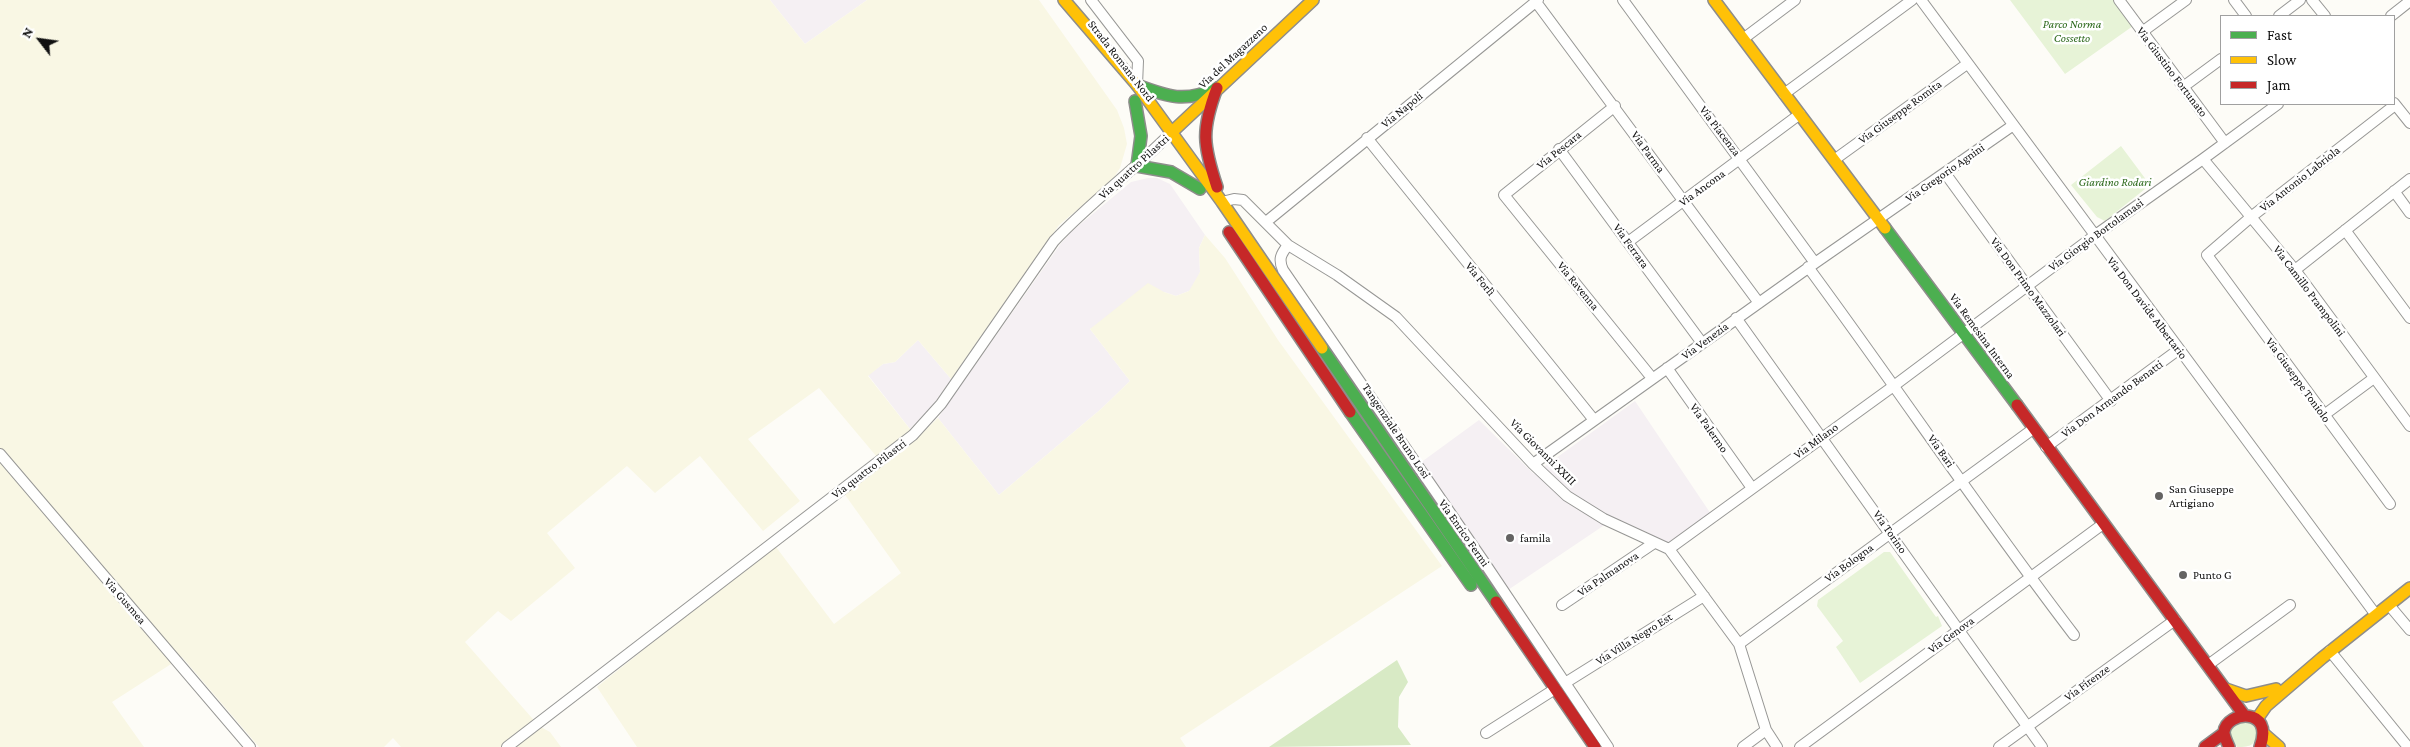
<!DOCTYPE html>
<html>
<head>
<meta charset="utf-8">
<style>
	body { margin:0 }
	#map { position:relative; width:2410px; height:747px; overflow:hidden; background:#fdfcf7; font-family:"Crimson Pro",serif }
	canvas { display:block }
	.legend { position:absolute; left:2220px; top:15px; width:175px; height:90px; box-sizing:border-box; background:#fff; border:1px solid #a0a0a0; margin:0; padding:6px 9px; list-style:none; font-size:15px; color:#111 }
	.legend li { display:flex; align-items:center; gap:10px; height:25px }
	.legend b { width:25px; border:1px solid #a0a0a0 }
	.north { position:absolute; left:15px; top:15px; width:50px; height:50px; -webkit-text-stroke:4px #fff; paint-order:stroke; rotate:300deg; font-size:14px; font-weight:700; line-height:20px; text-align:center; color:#111 }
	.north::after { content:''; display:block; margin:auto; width:18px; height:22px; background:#111; clip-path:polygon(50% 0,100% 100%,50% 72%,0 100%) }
</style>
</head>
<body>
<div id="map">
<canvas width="2410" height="747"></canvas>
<ul class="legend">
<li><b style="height:6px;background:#4caf50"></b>Fast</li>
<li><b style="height:6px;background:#ffc107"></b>Slow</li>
<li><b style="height:6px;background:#c62828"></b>Jam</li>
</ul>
<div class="north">N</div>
</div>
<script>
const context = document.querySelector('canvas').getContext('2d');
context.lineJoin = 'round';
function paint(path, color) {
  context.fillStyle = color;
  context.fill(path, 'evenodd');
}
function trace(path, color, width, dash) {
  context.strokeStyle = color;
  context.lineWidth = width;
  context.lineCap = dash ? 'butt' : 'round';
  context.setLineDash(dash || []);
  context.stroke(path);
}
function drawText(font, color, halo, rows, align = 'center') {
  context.font = font + ' "Crimson Pro",serif';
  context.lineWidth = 5;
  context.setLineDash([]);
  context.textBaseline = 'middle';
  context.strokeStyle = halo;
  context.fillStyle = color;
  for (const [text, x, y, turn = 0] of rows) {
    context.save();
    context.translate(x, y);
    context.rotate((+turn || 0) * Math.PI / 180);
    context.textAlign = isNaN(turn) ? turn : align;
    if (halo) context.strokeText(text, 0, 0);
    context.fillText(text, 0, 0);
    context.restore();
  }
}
paint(new Path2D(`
	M 770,0 L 867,0 L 805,44 Z
	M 1148,178 L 1157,178 L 1170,184 L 1205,235 L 1199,248 L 1200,272 L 1194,285 L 1189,291 L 1176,296 L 1164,292 L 1090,329 L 1130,381 L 1101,409 L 999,495 L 938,418 L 1062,242 L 1071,232 L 1131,182 Z
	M 918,340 L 951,379 L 932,406 L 910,429 L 868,375 L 883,364 L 895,362 Z
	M 1635,401 L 1713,517 L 1668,548 L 1609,522 L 1502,594 L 1416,466 L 1479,420 L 1534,474 Z`), '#f5f0f3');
paint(new Path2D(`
	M 0,0 L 770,0 L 805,44 L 867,0 L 1039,0 L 1117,110 L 1124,128 L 1127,144 L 1120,168 L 1111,182 L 1059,225 L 951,379 L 918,340 L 895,362 L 883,364 L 868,376 L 917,438 L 938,418 L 999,495 L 1101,409 L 1130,381 L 1090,329 L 1148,283 L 1164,292 L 1176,296 L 1189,291 L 1200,272 L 1199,248 L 1205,235 L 1225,258 L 1278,340 L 1442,566 L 1180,738 L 1186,747 L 637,747 L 597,687 L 753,562 L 776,547 L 834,624 L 901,573 L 843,492 L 882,463 L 819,388 L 748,439 L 800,501 L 763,531 L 700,456 L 655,493 L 627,466 L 547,533 L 575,568 L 511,621 L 498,611 L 465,642 L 539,726 L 550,732 L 561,747 L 401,747 L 393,738 L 384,747 L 259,747 L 182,657 L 112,702 L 144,747 L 0,747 Z`), '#f9f7e4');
paint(new Path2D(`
	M 2010,0 L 2114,0 L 2133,26 L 2065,74 Z
	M 2121,146 L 2150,185 L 2105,221 L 2097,217 L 2071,185 Z
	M 1884,552 L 1890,552 L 1936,617 L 1938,616 L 1942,626 L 1860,683 L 1836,647 L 1843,641 L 1817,606 L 1818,600 Z
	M 2250,721 L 2258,731 C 2255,745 2252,747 2237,747 L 2229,733 L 2232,726 Z`), '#e7f3d7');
paint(new Path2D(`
	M 1397,660 L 1408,682 L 1399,697 L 1398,727 L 1411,745 L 1269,747 Z`), '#d8eac5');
const street = new Path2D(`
	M 1091,0 L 1138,61 L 1137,85
	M 1623,0 L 1815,263
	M 1921,0 L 2376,615
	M 2119,0 L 2225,143
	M 2234,0 L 2246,16
	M 2312,0 L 2325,16
	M 1536,2 L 1759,303
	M 2279,16 L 2300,0
	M 2391,16 L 2410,1
	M 2142,32 L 2186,0
	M 1743,39 L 1795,0
	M 2183,87 L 2221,59
	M 1784,94 L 1912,0
	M 2394,103 L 2410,123
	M 1615,106 L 1504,195 L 1652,378
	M 1367,138 L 1594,420
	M 1559,149 L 1702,343
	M 2203,159 L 2295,270 L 2410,426
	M 1834,160 L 1967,64
	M 1945,173 L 2111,401
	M 2394,191 L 2410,213
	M 1222,202 L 1234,199 L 1243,200 L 1288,245 L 1337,275 L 1396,317 L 1533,464 L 1567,496 L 1604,519 L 1669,549 L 1739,644 L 1766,730 L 1777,747
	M 1266,222 L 1538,0
	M 2345,230 L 2410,318
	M 1628,242 L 1800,114
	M 1288,245 C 1281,254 1278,259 1283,270 L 1484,562 L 1608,747
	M 1808,267 C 1898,389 1982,515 2074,635
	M 2295,270 L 2410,179
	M 1736,318 L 2042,747
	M 1667,368 L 1752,488
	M 2324,415 L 2374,378
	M 2046,447 L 2178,350
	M 0,454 L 250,747
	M 1533,464 L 1815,263 L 2012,126
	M 2390,504 L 2207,255 L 2251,217 L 2395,105
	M 1669,549 L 1895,385 L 2094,236 L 2203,159 L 2278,104
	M 1562,605 L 1654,543
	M 2389,605 L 2410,630
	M 1739,644 L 2033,429
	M 2330,651 L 2408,747
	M 2208,665 L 2290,605
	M 1565,683 L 1704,596
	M 1486,733 L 1555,689
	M 507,747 L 913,435 L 941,404 L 1054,241 C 1091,202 1134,170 1172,132
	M 1743,747 L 1766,730
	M 1800,747 L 2103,524
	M 1999,747 L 2175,620`);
const fast = new Path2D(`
	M 1137,85 C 1168,97 1185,103 1217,88
	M 1135,101 L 1141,136 L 1137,166 L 1171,172 L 1200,189
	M 1885,228 L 2017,405
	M 1322,348 L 1496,602
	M 1350,412 L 1471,585`);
const slow = new Path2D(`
	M 1064,0 L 1137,85 L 1222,202 L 1322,348
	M 1714,0 L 1885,228
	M 1172,132 L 1313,0
	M 2226,689 L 2246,696 L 2276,689
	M 2257,719 L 2266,706 L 2322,658 L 2410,588
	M 2264,734 L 2279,747`);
const jam = new Path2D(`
	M 1217,88 C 1201,130 1203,145 1217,187
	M 1229,232 L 1350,412
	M 2017,405 L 2244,715
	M 1496,602 L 1595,747
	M 2205,747 L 2224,733
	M 2229,747 C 2227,742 2224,737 2224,732 C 2226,711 2275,706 2260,747`);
trace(street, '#979795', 12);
trace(fast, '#8e8d8b', 14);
trace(slow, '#8e8d8b', 14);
trace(jam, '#8e8d8b', 14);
trace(street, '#fffffe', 10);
trace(fast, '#4caf50', 11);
trace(slow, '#ffc107', 11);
trace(jam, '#c62828', 11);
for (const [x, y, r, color] of [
	[2159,496,5,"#646362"],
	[1510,538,5,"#646362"],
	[2183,575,5,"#646362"]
]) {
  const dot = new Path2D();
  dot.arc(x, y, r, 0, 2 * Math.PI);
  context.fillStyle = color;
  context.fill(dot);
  trace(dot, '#fff', 2);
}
drawText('italic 12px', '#2f6b1f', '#fff', [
	["Parco Norma",2072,24],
	["Cossetto",2072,38],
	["Giardino Rodari",2115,182]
]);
drawText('12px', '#111', '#fff', [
	["Via del Magazzeno",1233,56,-43],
	["Strada Romana Nord",1121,61,52],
	["Via Giustino Fortunato",2172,72,53],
	["Via Napoli",1402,110,-39],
	["Via Giuseppe Romita",1900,112,-36],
	["Via Piacenza",1720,131,53],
	["Via Pescara",1559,150,-39],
	["Via Parma",1648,152,54],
	["Via quattro Pilastri",1134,167,-42],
	["Via Gregorio Agnini",1945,173,-35],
	["Via Antonio Labriola",2300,179,-38],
	["Via Ancona",1702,188,-36],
	["Via Giorgio Bortolamasi",2096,235,-36],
	["Via Ferrara",1631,246,54],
	["Via Forlì",1480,279,51],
	["Via Ravenna",1578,286,51],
	["Via Don Primo Mazzolari",2028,287,54],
	["Via Camillo Prampolini",2309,291,53],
	["Via Don Davide Albertario",2147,308,53],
	["Via Remesina Interna",1982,336,54],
	["Via Venezia",1705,341,-36],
	["Via Giuseppe Toniolo",2298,380,54],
	["Via Don Armando Benatti",2112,399,-36],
	["Via Palermo",1709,428,55],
	["Tangenziale Bruno Losi",1396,431,56],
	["Via Milano",1816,441,-36],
	["Via Bari",1941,451,55],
	["Via Giovanni XXIII",1543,452,45],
	["Via quattro Pilastri",869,469,-37],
	["Via Torino",1890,532,55],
	["Via Enrico Fermi",1464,533,55],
	["Via Bologna",1849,563,-36],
	["Via Palmanova",1608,574,-34],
	["Via Gusmea",125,601,49],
	["Via Genova",1951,635,-36],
	["Via Villa Negro Est",1634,639,-32],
	["Via Firenze",2087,683,-36]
]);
drawText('12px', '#111', '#fff', [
	["San Giuseppe",2169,489],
	["Artigiano",2169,503],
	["famila",1520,538],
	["Punto G",2193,575]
], 'left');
</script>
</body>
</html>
